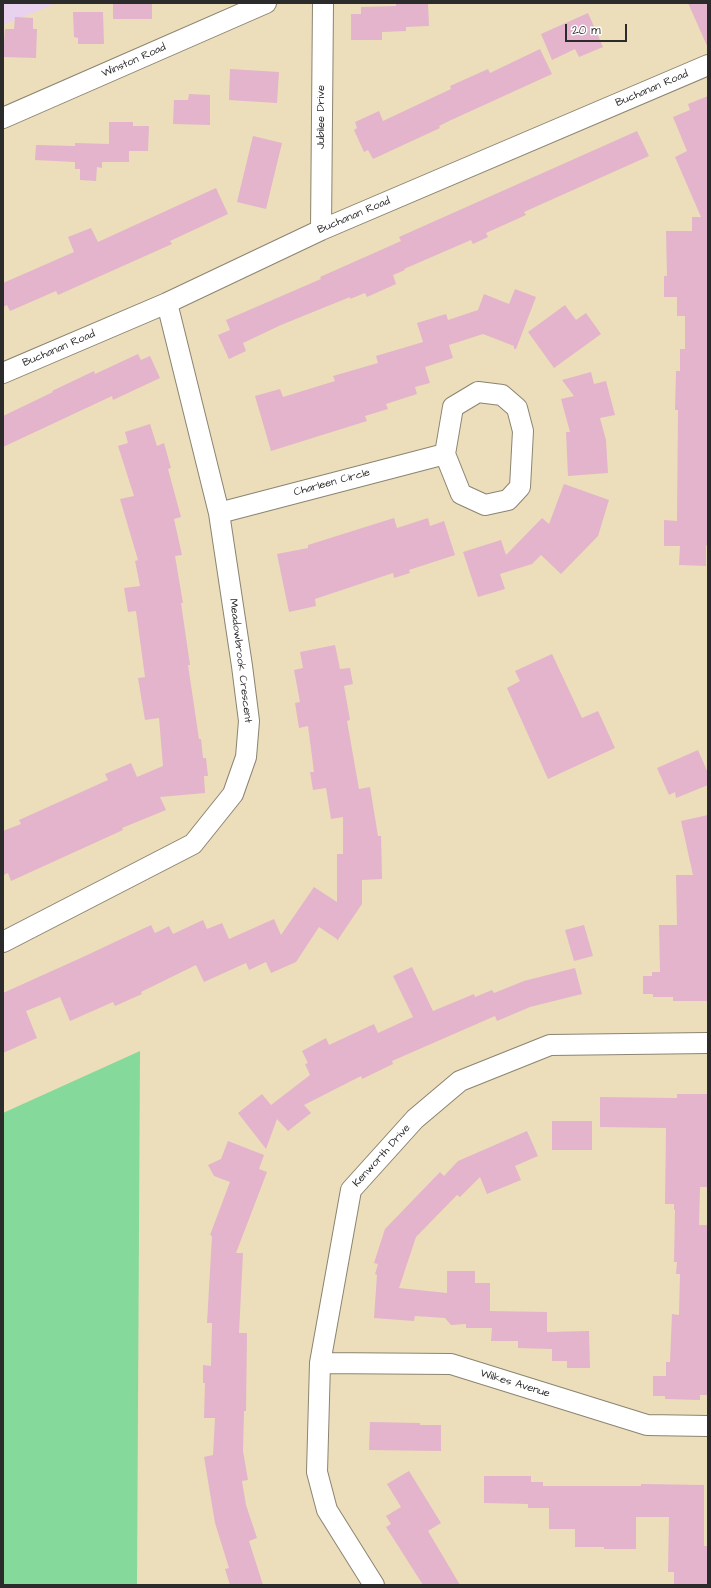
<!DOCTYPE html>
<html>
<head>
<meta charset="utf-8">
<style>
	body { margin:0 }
	#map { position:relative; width:711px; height:1588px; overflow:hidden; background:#ecdeba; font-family:"Architects Daughter",sans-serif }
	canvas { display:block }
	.frame { position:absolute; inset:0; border:4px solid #2b2b2b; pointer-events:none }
	.scale { position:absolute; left:565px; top:24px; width:62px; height:18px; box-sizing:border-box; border:2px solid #2b2b2b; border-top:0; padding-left:5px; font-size:12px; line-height:14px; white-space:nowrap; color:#2b2b2b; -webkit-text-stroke:3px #fff; paint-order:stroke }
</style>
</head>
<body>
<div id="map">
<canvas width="711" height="1588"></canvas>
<div class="frame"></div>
<div class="scale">20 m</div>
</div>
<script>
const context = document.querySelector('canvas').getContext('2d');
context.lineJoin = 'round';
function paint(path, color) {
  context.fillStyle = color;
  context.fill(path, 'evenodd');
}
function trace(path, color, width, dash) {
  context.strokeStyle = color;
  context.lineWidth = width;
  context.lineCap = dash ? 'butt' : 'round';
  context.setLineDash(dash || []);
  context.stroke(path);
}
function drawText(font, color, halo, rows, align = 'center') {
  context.font = font + ' "Architects Daughter",sans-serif';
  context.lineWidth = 4;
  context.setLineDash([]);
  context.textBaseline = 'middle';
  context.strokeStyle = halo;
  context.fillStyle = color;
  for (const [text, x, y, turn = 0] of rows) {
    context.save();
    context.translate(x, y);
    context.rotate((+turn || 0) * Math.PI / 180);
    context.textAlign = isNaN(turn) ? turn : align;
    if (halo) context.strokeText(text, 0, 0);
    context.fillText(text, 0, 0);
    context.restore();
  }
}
paint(new Path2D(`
	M 3,3 L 57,3 L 3,25 Z`), '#e9d2ed');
paint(new Path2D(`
	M 140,1051 L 137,1585 L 3,1585 L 3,1113 Z`), '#85d99b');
paint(new Path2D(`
	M 113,3 L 152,3 L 152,19 L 113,19 Z
	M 396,3 L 428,3 L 429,26 L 406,27 L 406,31 L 382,32 L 382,40 L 351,40 L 351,14 L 361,14 L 361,7 L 396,6 Z
	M 688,3 L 708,3 L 708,48 Z
	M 73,12 L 103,12 L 104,44 L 78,44 L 78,38 L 74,37 Z
	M 588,13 L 603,47 L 579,57 L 575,49 L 552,60 L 541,34 Z
	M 15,17 L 33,18 L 33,29 L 37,29 L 36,58 L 3,57 L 5,29 L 14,29 Z
	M 540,49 L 552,74 L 449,121 L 439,126 L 440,128 L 373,159 L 368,150 L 364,152 L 354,130 L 357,128 L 355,122 L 379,111 L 383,121 L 451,89 L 450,86 L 488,69 L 490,73 Z
	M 230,69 L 279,72 L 277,103 L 229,100 Z
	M 189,94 L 210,95 L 210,125 L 173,124 L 174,100 L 188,100 Z
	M 708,96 L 708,546 L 706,545 L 706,566 L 679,565 L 680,546 L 664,546 L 664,520 L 677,521 L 678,410 L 675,410 L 676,371 L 680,371 L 680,349 L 685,349 L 685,316 L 677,316 L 677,297 L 664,297 L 664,276 L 667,276 L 666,231 L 692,231 L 692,217 L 701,217 L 675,157 L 687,151 L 673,117 L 690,110 L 688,104 Z
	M 109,122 L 133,122 L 133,126 L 149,126 L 148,151 L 129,151 L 129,162 L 102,162 L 102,168 L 97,167 L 96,181 L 80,180 L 80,169 L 75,169 L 75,162 L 35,160 L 36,145 L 75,146 L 75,143 L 109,144 Z
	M 637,131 L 649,156 L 524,212 L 526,215 L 486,233 L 488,237 L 473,244 L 471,240 L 404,269 L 405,270 L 393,275 L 396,284 L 367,297 L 365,293 L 350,299 L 350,297 L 281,325 L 243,343 L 246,351 L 229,359 L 218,335 L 230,330 L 226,320 L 321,279 L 320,277 L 401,241 L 399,237 Z
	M 253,136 L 282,143 L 266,209 L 237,202 Z
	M 216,188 L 228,214 L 170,241 L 172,244 L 58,295 L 56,291 L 10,311 L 7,305 L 3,307 L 3,283 L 74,252 L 68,237 L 91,228 L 98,242 Z
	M 515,289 L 536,297 L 516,349 L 514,349 L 514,346 L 483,334 L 449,345 L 453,358 L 425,367 L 430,383 L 415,387 L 417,394 L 386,404 L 388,409 L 365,416 L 367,421 L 271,451 L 255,396 L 280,389 L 283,397 L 335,381 L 333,376 L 378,363 L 376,356 L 423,342 L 417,323 L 446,314 L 448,320 L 478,310 L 484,294 L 509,304 Z
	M 565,305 L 576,320 L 586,313 L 601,334 L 554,368 L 528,332 Z
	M 138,354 L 141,360 L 150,356 L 160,378 L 113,400 L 112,396 L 3,447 L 3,416 L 53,392 L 52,391 L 94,371 L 95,374 Z
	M 591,372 L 594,384 L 606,381 L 615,415 L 600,418 L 606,440 L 608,473 L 568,476 L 566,432 L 570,432 L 561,399 L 574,396 L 562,380 Z
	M 150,424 L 157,446 L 164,443 L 171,468 L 168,469 L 181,517 L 174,519 L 182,555 L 175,556 L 183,603 L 181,603 L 190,665 L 188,665 L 199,739 L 201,739 L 203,758 L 206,758 L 208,776 L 204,776 L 205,793 L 160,797 L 166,810 L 122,828 L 123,830 L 11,881 L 8,873 L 3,875 L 3,831 L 21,824 L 19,820 L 108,780 L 105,774 L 131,763 L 137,777 L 163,766 L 159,718 L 145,720 L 138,678 L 145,677 L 136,611 L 128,612 L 124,588 L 140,586 L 135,561 L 138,560 L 120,499 L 134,496 L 118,446 L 128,443 L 125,432 Z
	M 564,484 L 609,500 L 598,536 L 561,574 L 541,555 L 532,564 L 500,574 L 505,589 L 478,597 L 463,552 L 501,540 L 506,555 L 542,518 L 549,524 Z
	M 394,518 L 397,528 L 428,518 L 430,526 L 444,521 L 455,555 L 409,570 L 410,573 L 394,578 L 393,573 L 315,599 L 316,606 L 289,612 L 277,554 L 308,548 L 308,545 Z
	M 335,645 L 340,669 L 350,668 L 353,684 L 344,686 L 350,720 L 347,721 L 359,789 L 370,787 L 378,836 L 381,836 L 382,879 L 362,880 L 362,904 L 337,941 L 337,939 L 319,927 L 296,962 L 271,973 L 266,962 L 249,970 L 246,963 L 204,982 L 196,965 L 141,992 L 142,994 L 115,1006 L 113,1002 L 70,1021 L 60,997 L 26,1011 L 37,1038 L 3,1053 L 3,993 L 83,957 L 151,925 L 155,933 L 169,926 L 173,934 L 203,920 L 207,929 L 222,923 L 229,939 L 274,919 L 281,935 L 314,887 L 337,902 L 337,854 L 343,854 L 343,817 L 331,819 L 326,788 L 313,790 L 310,772 L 314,772 L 308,726 L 299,728 L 295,703 L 300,702 L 294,670 L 303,668 L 300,652 Z
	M 552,654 L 582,718 L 598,711 L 615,748 L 548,779 L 507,688 L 520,681 L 515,671 Z
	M 698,750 L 708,773 L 708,785 L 676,798 L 675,792 L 669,795 L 657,768 Z
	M 708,815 L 708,1001 L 673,1001 L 673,997 L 653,997 L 653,994 L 643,994 L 643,976 L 652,976 L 652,972 L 660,972 L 659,925 L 677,925 L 676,875 L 693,875 L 681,821 Z
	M 584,925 L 593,956 L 574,961 L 565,930 Z
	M 412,967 L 433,1011 L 474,994 L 475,997 L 492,990 L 494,993 L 524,981 L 575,968 L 582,994 L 530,1007 L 497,1021 L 495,1016 L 392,1061 L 393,1064 L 362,1079 L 361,1076 L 304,1105 L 311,1113 L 288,1131 L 277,1119 L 266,1149 L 238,1113 L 262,1094 L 271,1105 L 310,1075 L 305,1064 L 308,1063 L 302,1051 L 326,1038 L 329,1045 L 374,1024 L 378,1033 L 413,1017 L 393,976 Z
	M 677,1094 L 708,1094 L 708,1187 L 700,1187 L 699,1225 L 708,1225 L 708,1395 L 700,1395 L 700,1400 L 665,1399 L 665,1396 L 653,1396 L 653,1376 L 666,1376 L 666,1362 L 670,1362 L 672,1314 L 679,1315 L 680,1274 L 676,1274 L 677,1262 L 674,1262 L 675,1210 L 674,1210 L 674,1204 L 665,1204 L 666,1128 L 600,1127 L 600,1097 L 677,1098 Z
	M 552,1121 L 592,1121 L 592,1150 L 552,1150 Z
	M 527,1131 L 538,1156 L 515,1166 L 521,1180 L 487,1194 L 480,1177 L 460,1197 L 457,1195 L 416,1237 L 399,1288 L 447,1293 L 447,1271 L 475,1271 L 475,1283 L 490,1283 L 490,1311 L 547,1312 L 547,1332 L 589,1331 L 590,1368 L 567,1368 L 567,1361 L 552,1361 L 552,1349 L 518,1348 L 518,1341 L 491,1341 L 492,1328 L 466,1328 L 466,1324 L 451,1325 L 445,1318 L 415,1316 L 414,1321 L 374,1318 L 377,1275 L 375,1274 L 378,1264 L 374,1263 L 385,1229 L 440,1172 L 444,1176 L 458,1161 Z
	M 228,1141 L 264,1155 L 259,1169 L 267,1172 L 236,1253 L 243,1253 L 239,1333 L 247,1333 L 246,1411 L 244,1411 L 243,1451 L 248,1480 L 242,1481 L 246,1505 L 257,1538 L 249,1541 L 263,1585 L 230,1585 L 225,1569 L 229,1568 L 215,1523 L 204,1457 L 213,1455 L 215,1418 L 204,1418 L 205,1383 L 203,1383 L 203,1365 L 211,1366 L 212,1323 L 207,1323 L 212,1236 L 210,1235 L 230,1182 L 214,1176 L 208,1165 L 221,1159 Z
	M 370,1422 L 420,1423 L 420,1425 L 441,1425 L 441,1451 L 369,1450 Z
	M 409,1471 L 441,1523 L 428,1531 L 460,1585 L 423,1585 L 386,1527 L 391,1524 L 386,1516 L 401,1507 L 387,1484 Z
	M 484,1476 L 531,1476 L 531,1482 L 543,1482 L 543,1486 L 641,1486 L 641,1484 L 704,1485 L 704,1546 L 708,1546 L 708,1585 L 674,1585 L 674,1572 L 668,1572 L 669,1517 L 636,1517 L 636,1549 L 604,1549 L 604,1547 L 575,1547 L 575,1529 L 549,1529 L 549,1508 L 528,1508 L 528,1504 L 484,1503 Z`), '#e3b4cb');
const street = new Path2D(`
	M 3,118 L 266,3
	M 321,230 L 323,3
	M 3,373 L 167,303 L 321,230 L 708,65
	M 219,513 L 445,454 L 453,407 L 478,392 L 502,395 L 517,408 L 523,431 L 520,487 L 508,500 L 485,505 L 461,494 L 445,454
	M 3,942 L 193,844 L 233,794 L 246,757 L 249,721 L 242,666 L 219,513 L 167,303
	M 320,1363 L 451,1364 L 647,1425 L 708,1426
	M 374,1585 L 327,1510 L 317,1472 L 320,1363 L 351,1190 L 415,1119 L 460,1081 L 550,1045 L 708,1043`);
trace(street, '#8c8472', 22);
trace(street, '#fff', 20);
drawText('11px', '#2b2b2b', '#fff', [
	["Winston Road",134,61,-24],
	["Buchanan Road",652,89,-23],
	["Jubilee Drive",322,117,-90],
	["Buchanan Road",354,216,-23],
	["Buchanan Road",59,349,-23],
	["Charleen Circle",332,483,-15],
	["Meadowbrook Crescent",240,661,83],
	["Kenworth Drive",382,1156,-48],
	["Wilkes Avenue",515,1384,17]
]);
</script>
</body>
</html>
